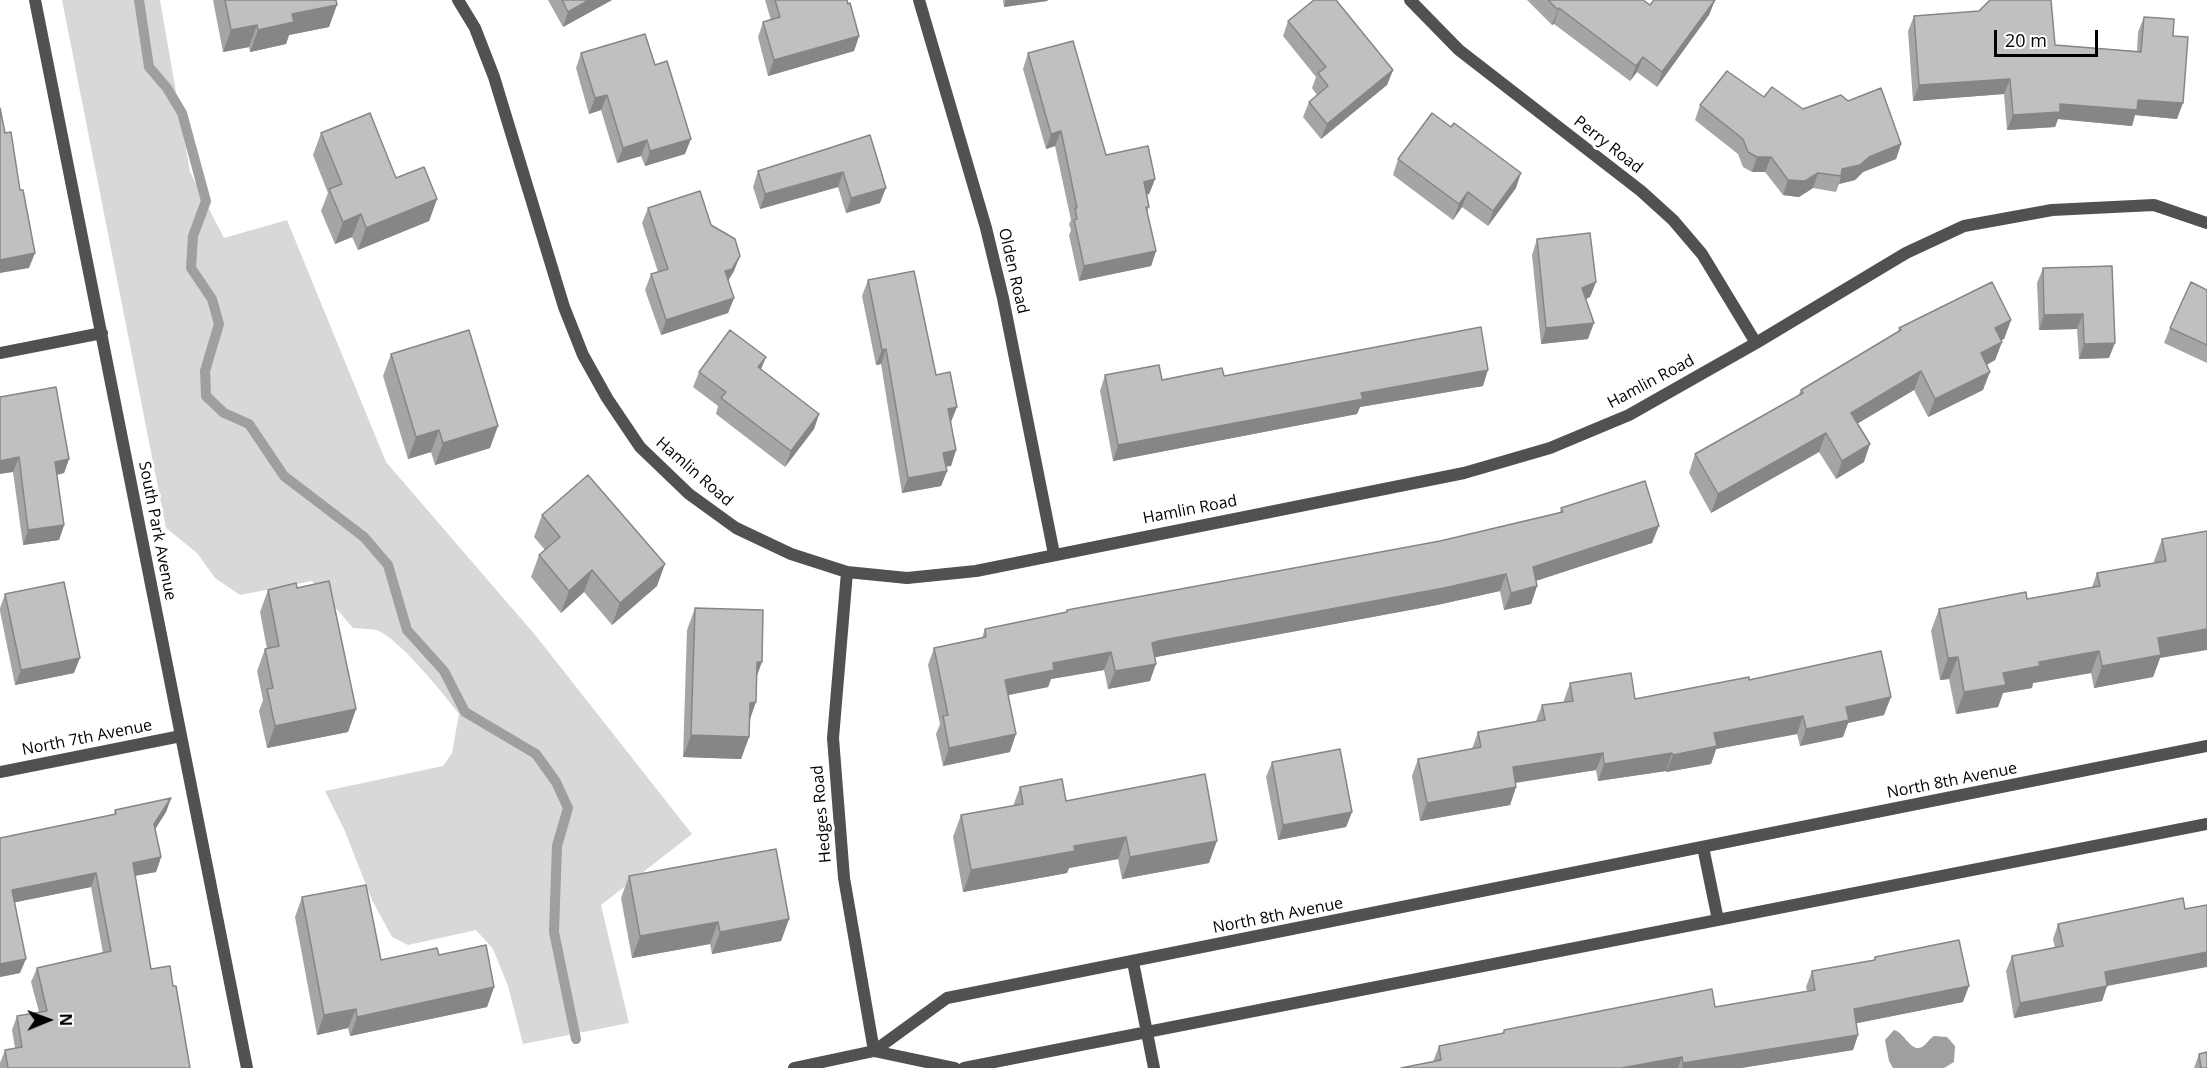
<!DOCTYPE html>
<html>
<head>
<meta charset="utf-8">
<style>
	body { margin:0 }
	#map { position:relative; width:2207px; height:1068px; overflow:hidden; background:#fff; font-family:"Open Sans",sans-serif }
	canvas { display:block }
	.north { position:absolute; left:18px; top:990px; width:60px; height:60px; -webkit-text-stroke:4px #fff; paint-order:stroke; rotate:89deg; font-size:16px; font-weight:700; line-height:24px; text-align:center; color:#000 }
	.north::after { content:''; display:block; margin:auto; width:21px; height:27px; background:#000; clip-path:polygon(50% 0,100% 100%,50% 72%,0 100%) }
	.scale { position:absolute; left:1994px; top:30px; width:104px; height:27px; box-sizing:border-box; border:3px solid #000; border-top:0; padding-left:8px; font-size:18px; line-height:21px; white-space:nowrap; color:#000; -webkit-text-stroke:4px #fff; paint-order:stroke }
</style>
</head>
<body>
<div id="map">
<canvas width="2207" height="1068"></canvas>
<div class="north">N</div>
<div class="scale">20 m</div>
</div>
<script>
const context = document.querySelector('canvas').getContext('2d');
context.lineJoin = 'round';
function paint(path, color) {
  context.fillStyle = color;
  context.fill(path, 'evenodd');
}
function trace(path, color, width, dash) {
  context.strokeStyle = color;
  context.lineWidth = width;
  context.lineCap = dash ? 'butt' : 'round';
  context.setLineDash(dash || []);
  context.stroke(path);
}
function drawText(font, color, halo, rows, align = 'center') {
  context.font = font + ' "Open Sans",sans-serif';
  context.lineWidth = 6;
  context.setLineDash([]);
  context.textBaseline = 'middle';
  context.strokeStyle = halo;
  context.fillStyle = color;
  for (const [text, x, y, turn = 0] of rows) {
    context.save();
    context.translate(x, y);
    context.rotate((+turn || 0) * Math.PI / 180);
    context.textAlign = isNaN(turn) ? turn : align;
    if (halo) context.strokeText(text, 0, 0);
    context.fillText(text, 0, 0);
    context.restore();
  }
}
paint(new Path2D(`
	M 62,0 L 160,0 L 190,172 L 224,238 L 287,220 L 386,462 L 536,636 L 692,834 L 601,905 L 629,1023 L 523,1044 L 508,986 L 493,949 L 476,930 L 408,945 L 392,937 L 372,900 L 344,829 L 325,791 L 443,766 L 452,753 L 459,714 C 440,690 406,647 381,632 C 374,628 361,629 353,628 L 312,581 L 240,595 L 215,578 L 197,553 L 166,528 Z`), '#d8d8d8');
paint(new Path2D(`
	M 1894,1030 C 1904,1032 1911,1053 1922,1047 C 1927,1044 1929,1039 1934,1036 L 1947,1037 L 1955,1046 L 1954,1062 L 1944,1068 L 1893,1068 L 1889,1061 L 1885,1040 Z`), '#9f9f9f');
trace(new Path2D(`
	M 139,0 L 149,67 L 167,88 L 182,113 L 206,201 L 193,236 L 191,268 L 212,299 L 219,324 L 205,371 L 206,396 L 224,413 L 249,424 L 284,476 L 364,537 L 388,565 L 407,630 L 444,671 L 465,712 L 536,754 L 556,782 L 568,808 L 557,846 L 554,932 L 576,1039`), '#9f9f9f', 10);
trace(new Path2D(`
	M 35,0 L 247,1068
	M 458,0 L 475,28 L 494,77 L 564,307 L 583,355 L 607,398 L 640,447 L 689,494 L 736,528 L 791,554 L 847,572 L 907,578 L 976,571 L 1464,473 L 1550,448 L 1629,415 L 1756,343 L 1906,253 L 1964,226 L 2052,210 L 2154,205 L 2207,223
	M 919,0 L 986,228 L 1003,298 L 1054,554
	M 1410,0 L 1459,50 L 1641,191 L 1673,220 L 1702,254 L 1756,343
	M 0,353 L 102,333
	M 847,572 L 833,738 L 844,878 L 874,1051
	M 0,772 L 181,736
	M 1703,847 L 1718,920
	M 1133,962 L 1154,1068
	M 874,1051 L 947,998 L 2207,746
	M 794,1068 L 874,1051 L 955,1068
	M 964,1068 L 2207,824`), '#515151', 12);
paint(new Path2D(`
	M 213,0 L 336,0 L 329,27 L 289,35 L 286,44 L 250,52 L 249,47 L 223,52 Z
	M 548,0 L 612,0 L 563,27 Z
	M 765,0 L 847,0 L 859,36 L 854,51 L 768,76 L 758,37 L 763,22 L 771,20 Z
	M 1003,0 L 1048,0 L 1047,1 L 1004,7 Z
	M 1527,0 L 1643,0 L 1650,5 L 1715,0 L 1709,15 L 1657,87 L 1637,72 L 1630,81 L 1554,24 L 1552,25 Z
	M 1914,16 L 2055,45 L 2137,51 L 2138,32 L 2144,17 L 2173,36 L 2177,119 L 2135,115 L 2132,126 L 2058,119 L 2055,127 L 2007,130 L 2004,94 L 1913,101 L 1908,31 Z
	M 1288,21 L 1393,70 L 1387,85 L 1321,139 L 1303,117 L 1309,102 L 1317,95 L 1312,88 L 1316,77 L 1283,36 Z
	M 581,53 L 685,154 L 645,166 L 641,156 L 617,163 L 601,110 L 589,114 L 576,68 Z
	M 1028,53 L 1106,155 L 1155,179 L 1149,194 L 1147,195 L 1149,207 L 1147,212 L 1156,251 L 1151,266 L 1079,281 L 1069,235 L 1071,230 L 1069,224 L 1071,220 L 1055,146 L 1046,149 L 1023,69 Z
	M 1764,97 L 1803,109 L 1901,144 L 1896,159 L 1863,172 L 1855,180 L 1839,184 L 1836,192 L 1813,188 L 1799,197 L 1783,195 L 1765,172 L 1752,172 L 1743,167 L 1738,154 L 1695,120 L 1700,105 Z
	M 321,133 L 396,178 L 437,199 L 429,221 L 358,250 L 352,237 L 335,244 L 321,211 L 328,193 L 313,155 Z
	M 870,135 L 880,203 L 846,213 L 838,187 L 760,209 L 753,187 L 758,171 Z
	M 1398,159 L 1516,188 L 1488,226 L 1462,207 L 1453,220 L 1393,175 Z
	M 648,208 L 734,271 L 728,281 L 734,298 L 728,313 L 661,335 L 645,290 L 651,274 L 658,272 L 642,223 Z
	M 1537,239 L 1596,282 L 1590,297 L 1586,299 L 1588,339 L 1541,344 L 1532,255 Z
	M 2112,266 L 2109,358 L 2079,359 L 2077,329 L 2039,330 L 2037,283 L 2043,268 Z
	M 868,280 L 936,375 L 951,422 L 956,450 L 951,466 L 946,466 L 947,471 L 941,486 L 902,493 L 881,364 L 876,365 L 862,296 Z
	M 2207,290 L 2207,363 L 2164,343 L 2170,328 Z
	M 2011,320 L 2004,339 L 2001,340 L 2002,342 L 1995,360 L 1987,365 L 1983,390 L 1928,417 L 1914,390 L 1858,423 L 1864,462 L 1836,479 L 1819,452 L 1711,513 L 1689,473 L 1695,454 L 1798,396 L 1801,390 L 1898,332 L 1899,328 Z
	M 391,354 L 490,448 L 435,465 L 431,452 L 408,459 L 383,376 Z
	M 761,370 L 819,414 L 814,429 L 785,467 L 716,414 L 718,406 L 693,387 L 699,372 Z
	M 1105,375 L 1162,380 L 1224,376 L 1483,386 L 1360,407 L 1357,414 L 1113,461 L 1100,391 Z
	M 0,397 L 69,459 L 64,473 L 57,475 L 64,525 L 59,540 L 23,545 L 13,472 Z
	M 1561,508 L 1652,543 L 1536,581 L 1537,586 L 1531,604 L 1504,610 L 1500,591 L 1437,605 L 1155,657 L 1150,681 L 1108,689 L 1104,670 L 1051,679 L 1048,687 L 1008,695 L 1010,752 L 943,766 L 936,734 L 940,724 L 928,665 L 934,648 L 982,638 L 985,629 L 1066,612 L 1067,610 L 1440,541 L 1560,512 Z
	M 542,515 L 657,586 L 612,625 L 584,592 L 561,613 L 531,577 L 539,555 L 545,550 L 534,537 Z
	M 2207,531 L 2153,677 L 2094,688 L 2091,673 L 2033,683 L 2032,688 L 2003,693 L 1998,707 L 1956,714 L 1949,679 L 1940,680 L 1931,631 L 1939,609 L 2027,599 L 2092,587 L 2097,573 L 2154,563 L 2154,561 L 2162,539 Z
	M 297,588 L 356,709 L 348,732 L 267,748 L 259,711 L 263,700 L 257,671 L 265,649 L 267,649 L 260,612 L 268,590 Z
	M 5,594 L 74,673 L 15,685 L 0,611 L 0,608 Z
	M 695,608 L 756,678 L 749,720 L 749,737 L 741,759 L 683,757 L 687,630 Z
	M 1749,680 L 1884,715 L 1848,723 L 1843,737 L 1800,746 L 1797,734 L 1716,749 L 1711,764 L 1666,772 L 1666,771 L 1598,781 L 1596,770 L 1516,783 L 1516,787 L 1510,805 L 1420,821 L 1412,776 L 1418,759 L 1472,749 L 1478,732 L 1536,721 L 1542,705 L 1564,702 L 1564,700 L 1570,683 L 1635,699 Z
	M 1272,762 L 1352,812 L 1346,827 L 1278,840 L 1266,777 Z
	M 1020,787 L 1066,801 L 1209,863 L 1122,879 L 1118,859 L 1069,868 L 1067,873 L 963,892 L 953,837 L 961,815 L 1013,806 Z
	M 171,798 L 166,812 L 155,829 L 161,857 L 156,872 L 135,876 L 151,969 L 190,1068 L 0,1068 L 0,1063 L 5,1050 L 15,1048 L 12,1030 L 17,1016 L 39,1012 L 31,982 L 37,968 L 103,953 L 91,887 L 14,902 L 20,973 L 0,977 L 0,838 L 114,815 L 115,810 Z
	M 629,876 L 789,919 L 781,941 L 712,954 L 710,944 L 632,958 L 621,898 Z
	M 302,897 L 381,960 L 439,955 L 494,987 L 487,1007 L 350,1036 L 348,1028 L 317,1035 L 295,917 Z
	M 2058,924 L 2107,986 L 2102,1001 L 2014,1018 L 2006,971 L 2012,956 L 2055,948 L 2053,939 Z
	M 1875,957 L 1963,1002 L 1856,1023 L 1858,1035 L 1853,1050 L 1741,1068 L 1401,1068 L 1433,1062 L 1439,1046 L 1502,1034 L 1504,1030 L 1715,1007 L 1807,991 L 1806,987 L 1812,971 L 1873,961 Z
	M 2199,1054 L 2207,1068 L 2194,1068 Z`), '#a5a5a5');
paint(new Path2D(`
	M 589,0 L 612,0 L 563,27 L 568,12 Z
	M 1006,0 L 1048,0 L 1047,1 L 1004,7 Z
	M 1715,0 L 1709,15 L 1657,87 L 1662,72 Z
	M 337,5 L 329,27 L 289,35 L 286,44 L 250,52 L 258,30 L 292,14 Z
	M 1559,8 L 1554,24 L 1552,25 L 1558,10 Z
	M 257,25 L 249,47 L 223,52 L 231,30 Z
	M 859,36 L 854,51 L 768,76 L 774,60 Z
	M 1643,57 L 1637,72 L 1630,81 L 1636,66 Z
	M 1393,70 L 1387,85 L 1321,139 L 1327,124 Z
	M 2010,79 L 2004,94 L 1913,101 L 1919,85 Z
	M 607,95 L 601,110 L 589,114 L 595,98 Z
	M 2138,100 L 2183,103 L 2177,119 L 2135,115 L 2132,126 L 2058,119 L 2055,127 L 2007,130 L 2013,115 L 2060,104 Z
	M 1061,131 L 1055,146 L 1046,149 L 1051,134 Z
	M 691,139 L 685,154 L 645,166 L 650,151 Z
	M 647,140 L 641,156 L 617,163 L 623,148 Z
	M 1901,144 L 1896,159 L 1863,172 L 1855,180 L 1839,184 L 1841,176 L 1842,169 Z
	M 1757,157 L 1771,157 L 1765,172 L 1752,172 Z
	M 843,172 L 838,187 L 760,209 L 765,194 Z
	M 1521,173 L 1516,188 L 1488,226 L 1493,211 Z
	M 1818,173 L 1813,188 L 1799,197 L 1783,195 L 1788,180 Z
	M 1155,179 L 1149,194 L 1138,197 L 1144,182 Z
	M 886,188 L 880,203 L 846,213 L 851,198 Z
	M 1468,192 L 1462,207 L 1453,220 L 1459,204 Z
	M 437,199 L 429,221 L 358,250 L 366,228 Z
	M 361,214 L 352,237 L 335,244 L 343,222 Z
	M 1156,251 L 1151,266 L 1079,281 L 1084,266 Z
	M 35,253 L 29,268 L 0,273 L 0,260 Z
	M 740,256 L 734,271 L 726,284 L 725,271 Z
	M 1596,282 L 1590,297 L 1577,303 L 1582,288 Z
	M 734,298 L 728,313 L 661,335 L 666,320 Z
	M 2083,314 L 2077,329 L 2039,330 L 2044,315 Z
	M 2011,320 L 2004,339 L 1988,346 L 1995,328 Z
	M 1594,323 L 1588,339 L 1541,344 L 1546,328 Z
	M 2002,342 L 1995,360 L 1974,371 L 1981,353 Z
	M 2115,343 L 2109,358 L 2079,359 L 2084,344 Z
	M 886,349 L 881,364 L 876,365 L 882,350 Z
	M 766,357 L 760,372 L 758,367 Z
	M 1488,370 L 1483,386 L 1360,407 L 1357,414 L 1113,461 L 1118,445 L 1361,393 Z
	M 1921,371 L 1914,390 L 1845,431 L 1851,413 Z
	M 1990,372 L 1983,390 L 1928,417 L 1935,399 Z
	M 957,407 L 951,422 L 948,409 Z
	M 819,414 L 814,429 L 785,467 L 791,451 Z
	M 498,426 L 490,448 L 435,465 L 443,443 Z
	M 439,430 L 431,452 L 408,459 L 416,437 Z
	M 1826,433 L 1819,452 L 1711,513 L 1718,494 Z
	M 1870,444 L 1864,462 L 1836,479 L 1842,461 Z
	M 956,450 L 951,466 L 938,468 L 943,453 Z
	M 19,457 L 13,472 L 0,474 L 0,461 Z
	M 69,459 L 64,473 L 50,476 L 55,462 Z
	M 947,471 L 941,486 L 902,493 L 908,478 Z
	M 64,525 L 59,540 L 23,545 L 28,530 Z
	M 1659,526 L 1652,543 L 1526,584 L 1533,567 Z
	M 665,564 L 657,586 L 612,625 L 620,603 Z
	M 592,570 L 584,592 L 561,613 L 569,591 Z
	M 1506,574 L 1500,591 L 1437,605 L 1151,658 L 1152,643 L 1158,641 Z
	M 1537,586 L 1531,604 L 1504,610 L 1511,593 Z
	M 2207,629 L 2207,650 L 2160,658 L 2153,677 L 2094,688 L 2102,666 L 2158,638 Z
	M 2099,651 L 2091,673 L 2033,683 L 2032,688 L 2003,693 L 1998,707 L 1956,714 L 1964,692 L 2003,673 L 2039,662 Z
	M 1111,652 L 1104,670 L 1051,679 L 1048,687 L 999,697 L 1005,680 L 1053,663 Z
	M 1958,657 L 1949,679 L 1940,680 L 1948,658 Z
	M 80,658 L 74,673 L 15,685 L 21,670 Z
	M 757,662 L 762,662 L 754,684 Z
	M 1156,664 L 1150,681 L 1108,689 L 1115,671 Z
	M 1891,697 L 1884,715 L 1848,723 L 1843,737 L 1800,746 L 1806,729 L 1846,707 Z
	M 756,702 L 748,725 L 750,703 Z
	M 356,709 L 348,732 L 267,748 L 275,726 Z
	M 1803,716 L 1797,734 L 1716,749 L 1711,764 L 1666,772 L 1673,755 L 1714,733 Z
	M 1016,734 L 1010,752 L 943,766 L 949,748 Z
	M 691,735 L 749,737 L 741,759 L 683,757 Z
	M 1603,753 L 1596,770 L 1506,784 L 1513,767 Z
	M 1672,753 L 1666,771 L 1598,781 L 1604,764 Z
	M 1516,787 L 1510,805 L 1420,821 L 1427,803 Z
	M 171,798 L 166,812 L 149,839 L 154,824 Z
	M 1352,812 L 1346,827 L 1278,840 L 1283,825 Z
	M 1126,837 L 1118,859 L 1069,868 L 1067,873 L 963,892 L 971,870 L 1074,846 Z
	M 1217,841 L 1209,863 L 1122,879 L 1130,857 Z
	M 161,857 L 156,872 L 128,877 L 133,863 Z
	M 96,873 L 91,887 L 7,904 L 12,890 Z
	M 789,919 L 781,941 L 712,954 L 720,932 Z
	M 718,922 L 710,944 L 632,958 L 640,936 Z
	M 2207,952 L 2207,967 L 2107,986 L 2102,1001 L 2014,1018 L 2020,1003 L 2105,972 Z
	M 26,959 L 20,973 L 0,977 L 0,964 Z
	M 1969,986 L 1963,1002 L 1848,1025 L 1854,1009 Z
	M 494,987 L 487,1007 L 350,1036 L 357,1017 Z
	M 356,1009 L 348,1028 L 317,1035 L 324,1015 Z
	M 1858,1035 L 1853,1050 L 1741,1068 L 1682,1068 L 1683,1063 Z
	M 1682,1057 L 1678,1068 L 1621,1068 Z`), '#868686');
const building = new Path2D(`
	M 225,0 L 336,0 L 337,5 L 292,14 L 294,22 L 258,30 L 257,25 L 231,30 Z
	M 562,0 L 589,0 L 568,12 Z
	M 775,0 L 847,0 L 848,4 L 850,3 L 859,36 L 774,60 L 763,22 L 780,17 Z
	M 1314,0 L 1336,0 L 1393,70 L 1327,124 L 1309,102 L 1328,86 L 1318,73 L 1326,67 L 1288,21 Z
	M 1548,0 L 1643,0 L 1650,5 L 1654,0 L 1715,0 L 1662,72 L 1643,57 L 1636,66 L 1559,8 L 1558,10 Z
	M 1990,0 L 2051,0 L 2055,45 L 2141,52 L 2144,17 L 2174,19 L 2173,36 L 2188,37 L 2183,103 L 2138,100 L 2137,110 L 2060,104 L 2060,112 L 2013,115 L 2010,79 L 1919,85 L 1914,16 L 1979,11 Z
	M 645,34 L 655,65 L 667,61 L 691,139 L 650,151 L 647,140 L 623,148 L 607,95 L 595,98 L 581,53 Z
	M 1073,41 L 1106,155 L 1148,146 L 1155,179 L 1144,182 L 1149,207 L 1146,207 L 1156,251 L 1084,266 L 1074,220 L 1077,219 L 1075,208 L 1077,208 L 1061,131 L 1051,134 L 1028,53 Z
	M 1727,71 L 1764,97 L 1772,87 L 1803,109 L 1841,95 L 1848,101 L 1881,88 L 1901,144 L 1869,157 L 1860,165 L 1842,169 L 1841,176 L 1818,173 L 1805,181 L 1788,180 L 1771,157 L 1757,157 L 1748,152 L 1743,139 L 1700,105 Z
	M 0,108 L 5,133 L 11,132 L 20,190 L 23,190 L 35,253 L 0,260 Z
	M 370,113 L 396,178 L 424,167 L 437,199 L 366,228 L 361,214 L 343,222 L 329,189 L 342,184 L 321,133 Z
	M 1432,113 L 1451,127 L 1454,123 L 1521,173 L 1493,211 L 1468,192 L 1459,204 L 1398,159 Z
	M 870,135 L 886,188 L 851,198 L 843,172 L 765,194 L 758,171 Z
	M 700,191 L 711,225 L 735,239 L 740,256 L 732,269 L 725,271 L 734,298 L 666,320 L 651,274 L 668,269 L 648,208 Z
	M 1590,233 L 1596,282 L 1582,288 L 1594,323 L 1546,328 L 1537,239 Z
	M 2112,266 L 2115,343 L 2084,344 L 2083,314 L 2044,315 L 2043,268 Z
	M 914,271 L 936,375 L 950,372 L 957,407 L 948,409 L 956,450 L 943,453 L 947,471 L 908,478 L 886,349 L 882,350 L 868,280 Z
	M 1992,282 L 2011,320 L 1995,328 L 2002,342 L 1981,353 L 1990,372 L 1935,399 L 1921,371 L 1851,413 L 1870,444 L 1842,461 L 1826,433 L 1718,494 L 1695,454 L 1803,393 L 1801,390 L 1901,330 L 1899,328 Z
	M 2191,282 L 2207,290 L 2207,345 L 2170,328 Z
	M 1481,327 L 1488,370 L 1361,393 L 1363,399 L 1118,445 L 1105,375 L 1159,365 L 1162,380 L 1222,368 L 1224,376 Z
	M 469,330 L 498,426 L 443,443 L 439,430 L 416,437 L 391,354 Z
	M 730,330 L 766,357 L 758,367 L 819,414 L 791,451 L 721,398 L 726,392 L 699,372 Z
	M 56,387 L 69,459 L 55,462 L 64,525 L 28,530 L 19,457 L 0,461 L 0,397 Z
	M 588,475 L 665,564 L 620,603 L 592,570 L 569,591 L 539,555 L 560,537 L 542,515 Z
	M 1645,481 L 1659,526 L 1533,567 L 1537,586 L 1511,593 L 1506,574 L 1444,588 L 1158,641 L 1152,643 L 1156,664 L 1115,671 L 1111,652 L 1053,663 L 1054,670 L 1005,680 L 1016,734 L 949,748 L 943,716 L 948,715 L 934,648 L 986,637 L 985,629 L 1067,612 L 1067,610 L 1440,541 L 1563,512 L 1561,508 Z
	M 2207,531 L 2207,629 L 2158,638 L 2161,655 L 2102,666 L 2099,651 L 2039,662 L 2040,666 L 2003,673 L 2006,685 L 1964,692 L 1958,657 L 1948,658 L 1939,609 L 2026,592 L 2027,599 L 2100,586 L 2097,573 L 2166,561 L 2162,539 Z
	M 329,581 L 356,709 L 275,726 L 267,689 L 273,688 L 265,649 L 279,646 L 268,590 L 296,583 L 297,588 Z
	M 64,582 L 80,658 L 21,670 L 5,594 Z
	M 695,608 L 763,610 L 762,662 L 757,662 L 756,702 L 750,703 L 749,737 L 691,735 Z
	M 1881,651 L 1891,697 L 1846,707 L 1849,720 L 1806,729 L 1803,716 L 1714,733 L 1717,746 L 1673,755 L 1672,753 L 1604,764 L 1603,753 L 1513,767 L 1516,787 L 1427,803 L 1418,759 L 1481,747 L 1478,732 L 1545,720 L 1542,705 L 1573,701 L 1570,683 L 1631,673 L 1635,699 L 1749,677 L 1749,680 Z
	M 1340,749 L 1352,812 L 1283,825 L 1272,762 Z
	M 1205,774 L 1217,841 L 1130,857 L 1126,837 L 1074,846 L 1075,851 L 971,870 L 961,815 L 1023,804 L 1020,787 L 1062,779 L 1066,801 Z
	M 171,798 L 154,824 L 161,857 L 133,863 L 151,969 L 170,966 L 173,986 L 176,986 L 190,1068 L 8,1068 L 5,1050 L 22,1047 L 17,1016 L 47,1011 L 37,968 L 111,951 L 96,873 L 12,890 L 26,959 L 0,964 L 0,838 L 116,814 L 115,810 Z
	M 776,849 L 789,919 L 720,932 L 718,922 L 640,936 L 629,876 Z
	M 366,885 L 381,960 L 437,948 L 439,955 L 486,945 L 494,987 L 357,1017 L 356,1009 L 324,1015 L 302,897 Z
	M 2183,898 L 2185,909 L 2207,905 L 2207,952 L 2105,972 L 2107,986 L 2020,1003 L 2012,956 L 2063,946 L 2058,924 Z
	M 1959,940 L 1969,986 L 1854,1009 L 1858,1035 L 1683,1063 L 1682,1057 L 1621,1068 L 1401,1068 L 1441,1060 L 1439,1046 L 1504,1033 L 1504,1030 L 1712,989 L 1715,1007 L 1815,990 L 1812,971 L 1875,960 L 1875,957 Z
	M 2207,1052 L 2207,1068 L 2201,1068 L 2199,1054 Z`);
paint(building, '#c0c0c0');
trace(building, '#868686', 1.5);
drawText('16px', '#000', '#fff', [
	["Perry Road",1608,145,38],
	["Olden Road",1013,271,77],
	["Hamlin Road",1651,382,-28],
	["Hamlin Road",694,472,41],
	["Hamlin Road",1190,510,-11],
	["South Park Avenue",157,531,79],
	["North 7th Avenue",87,738,-11],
	["North 8th Avenue",1952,781,-11],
	["Hedges Road",822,814,-95],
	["North 8th Avenue",1278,916,-11]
]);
</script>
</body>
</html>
